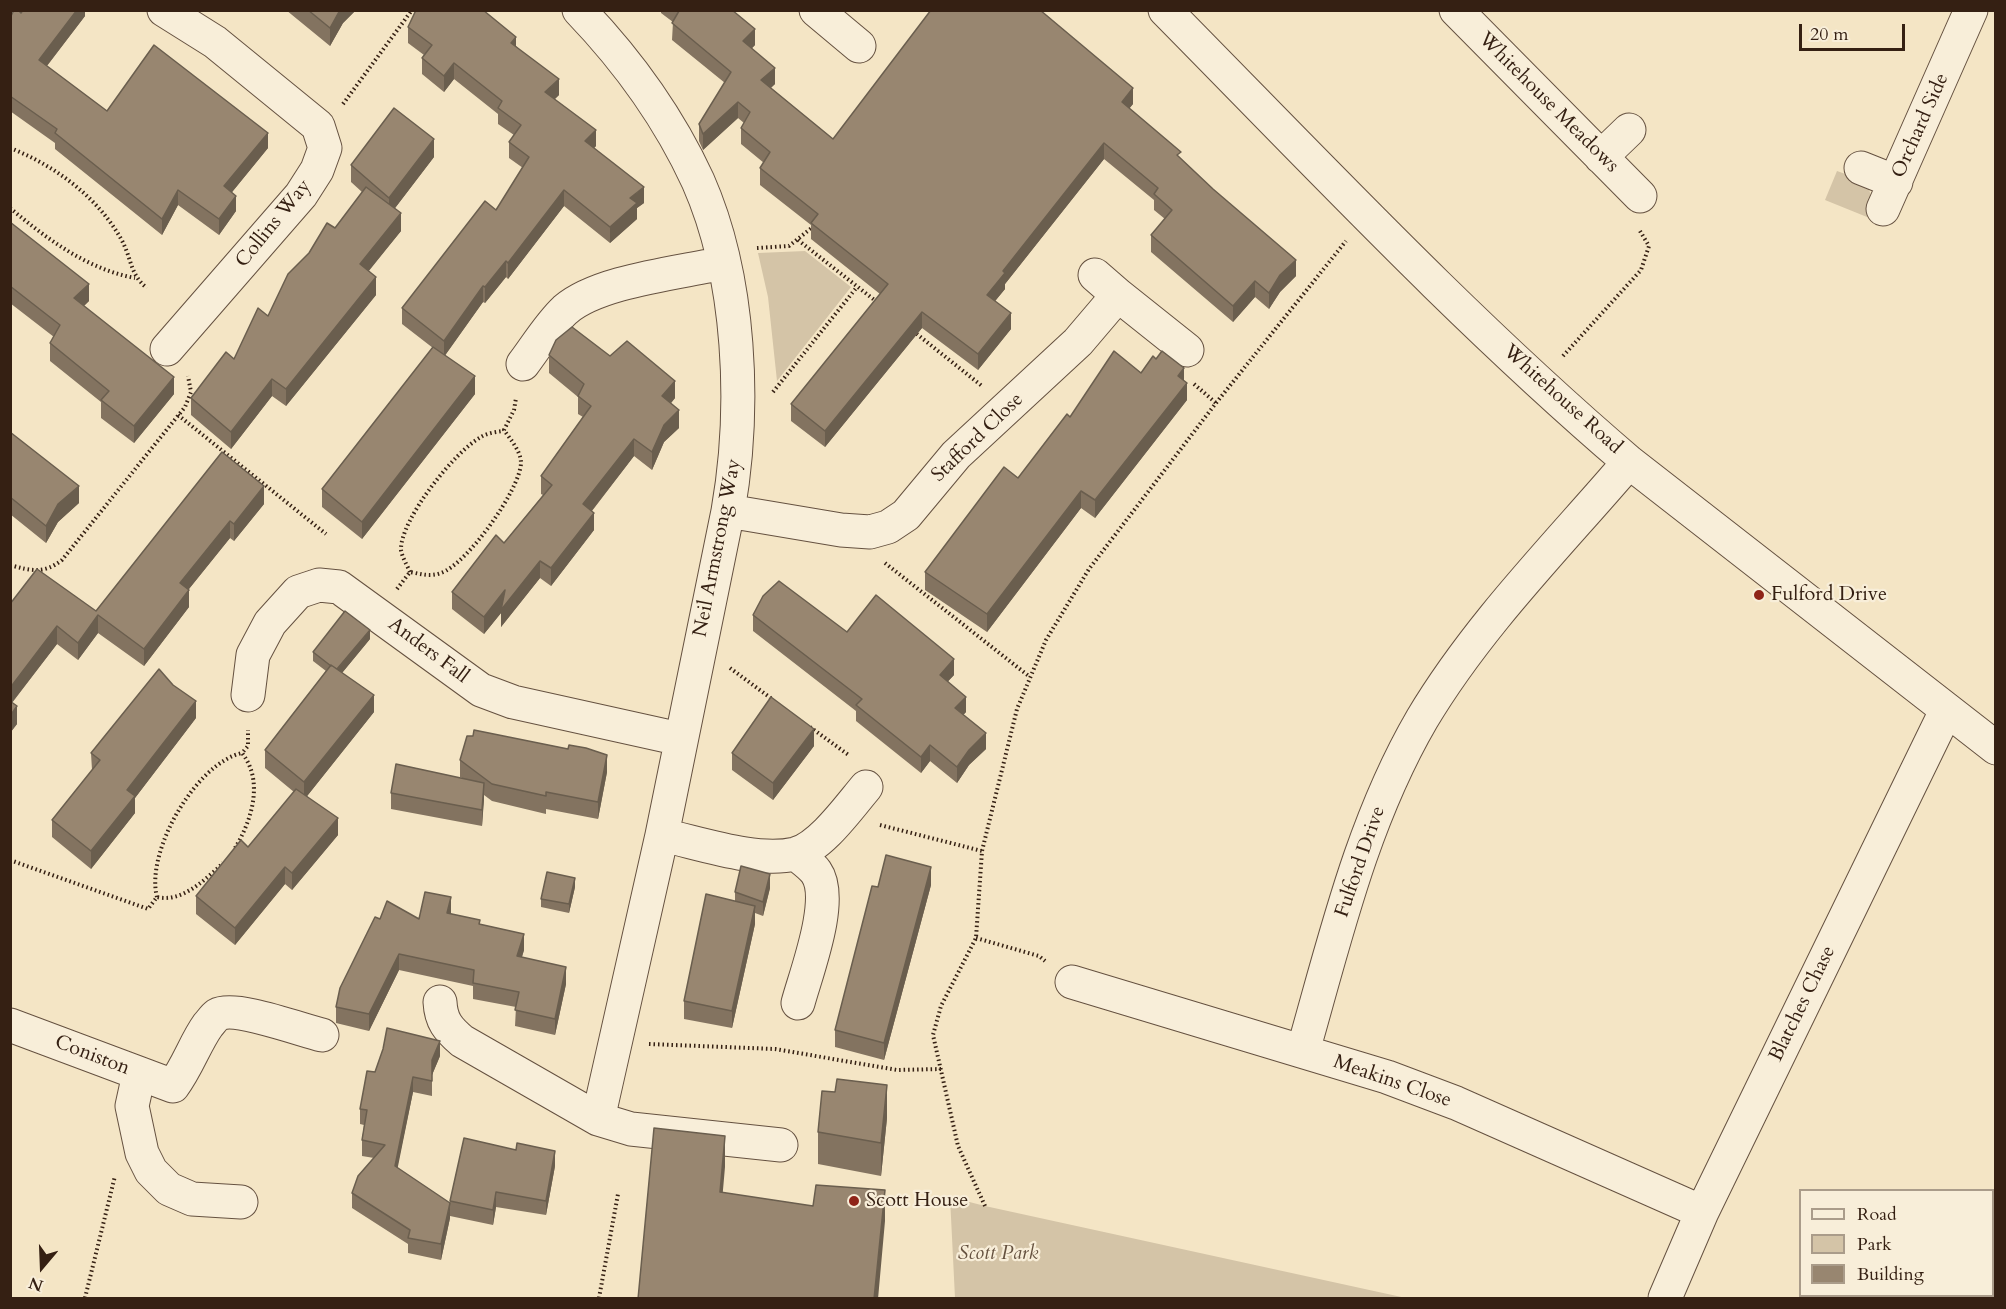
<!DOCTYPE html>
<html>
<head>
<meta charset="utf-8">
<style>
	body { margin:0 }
	#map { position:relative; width:2006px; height:1309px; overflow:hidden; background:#f4e5c5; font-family:Cardo,serif }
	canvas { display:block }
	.frame { position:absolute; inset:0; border:12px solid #352013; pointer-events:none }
	.legend { position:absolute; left:1799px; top:1189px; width:195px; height:108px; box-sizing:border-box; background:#f8eed9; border:2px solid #aa9c8a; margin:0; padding:8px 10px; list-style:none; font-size:18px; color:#352013 }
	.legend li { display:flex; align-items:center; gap:12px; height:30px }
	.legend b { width:30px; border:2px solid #aa9c8a }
	.north { position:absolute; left:12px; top:1237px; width:60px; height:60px; -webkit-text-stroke:4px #f8eed9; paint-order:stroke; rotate:199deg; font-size:16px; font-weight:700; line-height:24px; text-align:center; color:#352013 }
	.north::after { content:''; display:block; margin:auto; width:21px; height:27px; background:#352013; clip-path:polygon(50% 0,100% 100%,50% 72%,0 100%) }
	.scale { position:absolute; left:1799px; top:24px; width:106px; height:27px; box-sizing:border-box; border:3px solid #352013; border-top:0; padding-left:8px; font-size:18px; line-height:21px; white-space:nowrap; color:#352013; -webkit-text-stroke:4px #f8eed9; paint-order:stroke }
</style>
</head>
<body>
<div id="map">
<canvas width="2006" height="1309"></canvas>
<div class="frame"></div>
<ul class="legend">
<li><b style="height:8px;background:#f8eed9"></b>Road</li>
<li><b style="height:16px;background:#d4c4a7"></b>Park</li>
<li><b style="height:16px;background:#988670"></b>Building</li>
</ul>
<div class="north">N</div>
<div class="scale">20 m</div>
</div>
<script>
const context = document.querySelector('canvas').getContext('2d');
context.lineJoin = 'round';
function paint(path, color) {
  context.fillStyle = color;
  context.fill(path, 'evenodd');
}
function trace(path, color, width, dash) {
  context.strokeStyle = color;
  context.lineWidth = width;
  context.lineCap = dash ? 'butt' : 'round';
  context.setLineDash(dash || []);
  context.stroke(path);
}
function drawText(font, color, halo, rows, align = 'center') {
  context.font = font + ' Cardo,serif';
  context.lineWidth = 4.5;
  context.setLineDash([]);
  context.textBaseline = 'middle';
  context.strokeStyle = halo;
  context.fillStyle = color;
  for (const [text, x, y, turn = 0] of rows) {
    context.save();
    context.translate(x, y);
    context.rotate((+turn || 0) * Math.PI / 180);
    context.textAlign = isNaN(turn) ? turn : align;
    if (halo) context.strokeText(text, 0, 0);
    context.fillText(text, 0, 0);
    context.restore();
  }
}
paint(new Path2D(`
	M 1837,171 C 1864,181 1878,184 1867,217 L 1825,200 Z
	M 805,251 L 851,287 L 777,381 L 768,297 L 758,253 Z
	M 950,1197 L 985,1206 L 1406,1298 L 955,1298 Z`), '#d4c4a7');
const minor = new Path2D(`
	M 164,10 L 215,42 L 318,126 L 325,148 L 317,170 L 301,195 L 167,349
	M 579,10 C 627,60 669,118 698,181 C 741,278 746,408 728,511 L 662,835 L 598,1119
	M 816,10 L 859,46
	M 1165,10 C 1316,163 1465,322 1629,462 L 1996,748
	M 1456,10 L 1640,196
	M 1601,157 L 1629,130
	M 1861,168 L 1896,182
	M 1883,209 L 1971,10
	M 1095,275 L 1118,295
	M 523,364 C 536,347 549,325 565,310 C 598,281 679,273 723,263
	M 728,511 L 841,530 L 870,532 L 888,527 L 906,515 L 956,455 L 1078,342 L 1118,295 L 1187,350
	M 248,695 L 253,655 L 270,623 L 298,592 L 319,585 L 339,587 L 481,690 L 513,702 L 680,739
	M 662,835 C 700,843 756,863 795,854 C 821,847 849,807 866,787
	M 796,854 C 802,859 811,865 816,872 C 835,899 806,973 798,1003
	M 1072,982 L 1387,1077 L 1456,1103 L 1702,1212
	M 440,1002 C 441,1021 448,1029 462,1041 L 598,1119 L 631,1129 L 781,1145
	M 10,1025 L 173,1086 C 188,1066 195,1043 208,1025 C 210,1023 214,1017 217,1015 C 234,1005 301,1030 322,1035
	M 1303,1051 C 1335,939 1362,822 1422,719 C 1478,625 1558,545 1629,462
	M 139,1074 L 132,1106 L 142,1153 L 151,1171 L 169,1189 L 192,1199 L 241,1202
	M 1665,1298 L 1702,1212 L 1946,711`);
trace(minor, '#655140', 35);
trace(new Path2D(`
	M 343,104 L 412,10
	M 10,148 C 54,165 96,196 120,237 C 132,257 129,274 147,288
	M 10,208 C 47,239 87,269 135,278
	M 798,240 L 877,302
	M 757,248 L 789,246 L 814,226
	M 913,331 L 982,386
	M 1563,356 L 1641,270 L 1649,246 L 1640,231
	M 1194,384 L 1216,403
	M 773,392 L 857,287
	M 178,415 L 326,534
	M 885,563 L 1030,677
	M 10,565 C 31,571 44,574 62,560 L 185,407 L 191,392 L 188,376
	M 410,572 C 407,565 402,557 401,550 C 400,520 455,451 481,437 C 487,433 496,432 503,431
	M 397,589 L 410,572 C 421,574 430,577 441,573 C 467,564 520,490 521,463 C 521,451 510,439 504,430 L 514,410 L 516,398
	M 730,668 L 772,699
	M 810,727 L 850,756
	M 880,825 L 982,851
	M 235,848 C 252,820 264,781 242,753 L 248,746 L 248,730
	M 10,860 L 148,909 L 157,897 C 182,903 206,879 223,863
	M 157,897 C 145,852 196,763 242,753
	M 976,938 L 1039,956 L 1045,961
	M 649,1044 L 775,1049 L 897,1070 L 941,1069
	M 985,1206 L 958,1146 L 933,1035 L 941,1006 L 976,938 L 982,851 L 1017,709 L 1046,640 L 1089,569 L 1216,403 L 1346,241
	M 85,1298 L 115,1176
	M 599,1298 L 618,1194`), '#352013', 4, [1.5, 3]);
trace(minor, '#f8eed9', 33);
paint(new Path2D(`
	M 85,10 L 85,16 L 47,66 L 107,111 L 268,148 L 232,192 L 236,211 L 219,235 L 178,205 L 162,235 L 55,149 L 55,143 L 10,111 L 10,18 L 21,13 Z
	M 286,10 L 356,10 L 343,23 L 330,46 Z
	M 661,10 L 732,10 L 755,45 L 752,48 L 775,84 L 771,88 L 833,139 L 1133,104 L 1129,108 L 1181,159 L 1296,276 L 1280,292 L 1269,309 L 1255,297 L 1233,322 L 1151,252 L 1151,235 L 1165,219 L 1154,210 L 1154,200 L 1104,159 L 1005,284 L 1005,289 L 995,301 L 1011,329 L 978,370 L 922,328 L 825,447 L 791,421 L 791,404 L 880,294 L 811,239 L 811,225 L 760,185 L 760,168 L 764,163 L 741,144 L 741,128 L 744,123 L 738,118 L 703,150 L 699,141 L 699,124 L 725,83 L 672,40 L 673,22 L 661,13 Z
	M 408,27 L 516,46 L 559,95 L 555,99 L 596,146 L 594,148 L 644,203 L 637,208 L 637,219 L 610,243 L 564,206 L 508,279 L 506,277 L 485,303 L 483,302 L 445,355 L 475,394 L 362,539 L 322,507 L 322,489 L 433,348 L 402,324 L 402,308 L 496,210 L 523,168 L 509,158 L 509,142 L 514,135 L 498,124 L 498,114 L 454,79 L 444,92 L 422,74 L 422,58 L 424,55 L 408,43 Z
	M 434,157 L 395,208 L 401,231 L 368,271 L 376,295 L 286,406 L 272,396 L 231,449 L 191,415 L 191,398 L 234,359 L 268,316 L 309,253 L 335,228 L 362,192 L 351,182 L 351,165 Z
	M 10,222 L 89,301 L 84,306 L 174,394 L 134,443 L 101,418 L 101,402 L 50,361 L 50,343 L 54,337 L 10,303 Z
	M 549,355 L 610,356 L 675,398 L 671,403 L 679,428 L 664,442 L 652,470 L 634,456 L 592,511 L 594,530 L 551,586 L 540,578 L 501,627 L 501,613 L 484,634 L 452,609 L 452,592 L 504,543 L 543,495 L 541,494 L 541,476 L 583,417 L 578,414 L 578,397 L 549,373 Z
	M 1184,381 L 1187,400 L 1095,518 L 1081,508 L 987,632 L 925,590 L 925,572 L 1018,478 L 1070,417 Z
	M 10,432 L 79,503 L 58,522 L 46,543 L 10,514 Z
	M 222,452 L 264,504 L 234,541 L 230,538 L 189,589 L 189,607 L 144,666 L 98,633 L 78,660 L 57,644 L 12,703 L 17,724 L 10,733 L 10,604 L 96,611 Z
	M 753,615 L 847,632 L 954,675 L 948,681 L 966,712 L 963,715 L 986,749 L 969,765 L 957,783 L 930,761 L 921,773 L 856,721 L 856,711 L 753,631 Z
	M 370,639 L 342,673 L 374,712 L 307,796 L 338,835 L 292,890 L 285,884 L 235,945 L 196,914 L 196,896 L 248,847 L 294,792 L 265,768 L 265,750 L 326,671 L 313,661 L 313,652 Z
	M 196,718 L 135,798 L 135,813 L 91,869 L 52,837 L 52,820 L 92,770 L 91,753 Z
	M 814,746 L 773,800 L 732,770 L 732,753 Z
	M 460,760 L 607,772 L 598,819 L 546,809 L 546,814 L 492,801 L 484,795 L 482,826 L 391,809 L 391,793 L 462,778 L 460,777 Z
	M 931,885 L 884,1060 L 835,1047 L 835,1030 L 878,887 Z
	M 575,887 L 569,913 L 541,907 L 541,899 Z
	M 770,888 L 763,916 L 755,913 L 755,924 L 732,1028 L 684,1019 L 684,1001 L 735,901 L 735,892 Z
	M 450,913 L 480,925 L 524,950 L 522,957 L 566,984 L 555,1035 L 515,1026 L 516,1007 L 473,999 L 473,986 L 399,970 L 369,1031 L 336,1023 L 336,1007 L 380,919 L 419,919 Z
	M 440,1056 L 432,1075 L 432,1096 L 413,1092 L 397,1168 L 450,1218 L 441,1260 L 408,1253 L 408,1244 L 352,1208 L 352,1193 L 374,1158 L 362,1156 L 362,1140 L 364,1125 L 360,1124 L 360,1109 L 375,1072 Z
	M 887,1118 L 881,1176 L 818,1164 L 818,1132 Z
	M 555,1166 L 546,1215 L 496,1207 L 493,1225 L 450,1216 L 450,1201 Z`), '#837360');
paint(new Path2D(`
	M 77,10 L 85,10 L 85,16 L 39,76 L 39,60 Z
	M 340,10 L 356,10 L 343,23 L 330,46 L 330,28 Z
	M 755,29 L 755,45 L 743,57 L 743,41 Z
	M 516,37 L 516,53 L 511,43 Z
	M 454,63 L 454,79 L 444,92 L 444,76 Z
	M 775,68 L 775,84 L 761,96 L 761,80 Z
	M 559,79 L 559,95 L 545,108 L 545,92 Z
	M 1133,88 L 1133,104 L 1122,118 L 1122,102 Z
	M 738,102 L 738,118 L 703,150 L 703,134 Z
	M 596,130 L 596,146 L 585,157 L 585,141 Z
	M 268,133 L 268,148 L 224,202 L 224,186 Z
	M 434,139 L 434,157 L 389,216 L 389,198 Z
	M 1104,143 L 1104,159 L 1005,284 L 1005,289 L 987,311 L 987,295 L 1003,271 Z
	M 644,187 L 644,203 L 637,208 L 637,219 L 610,243 L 610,227 L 630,198 Z
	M 178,190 L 178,205 L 162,235 L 162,219 Z
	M 564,190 L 564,206 L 508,279 L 508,263 Z
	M 236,196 L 236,211 L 219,235 L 219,219 Z
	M 401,213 L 401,231 L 360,282 L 360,264 Z
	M 1296,260 L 1296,276 L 1280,292 L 1269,309 L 1269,293 L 1280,275 Z
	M 506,261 L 506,277 L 485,303 L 485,287 Z
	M 376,277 L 376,295 L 286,406 L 286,389 Z
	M 1255,281 L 1255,297 L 1233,322 L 1233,306 Z
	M 89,284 L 89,301 L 74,315 L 74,298 Z
	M 483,286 L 483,302 L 444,357 L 444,341 Z
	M 922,312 L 922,328 L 825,447 L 825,431 Z
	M 1011,313 L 1011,329 L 978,370 L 978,354 Z
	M 1184,368 L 1184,385 L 1178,376 Z
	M 475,376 L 475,394 L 362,539 L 362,522 Z
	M 174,377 L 174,394 L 134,443 L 134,426 Z
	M 272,379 L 272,396 L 231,449 L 231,432 Z
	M 675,381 L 675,398 L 662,414 L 662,396 Z
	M 1187,383 L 1187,400 L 1095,518 L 1095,500 Z
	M 679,410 L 679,428 L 664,442 L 652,470 L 652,452 L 664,425 Z
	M 634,439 L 634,456 L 583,522 L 583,504 Z
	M 79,486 L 79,503 L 58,522 L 46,543 L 46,526 L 58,504 Z
	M 264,486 L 264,504 L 234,541 L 234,524 Z
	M 1081,491 L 1081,508 L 987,632 L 987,614 Z
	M 594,513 L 594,530 L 551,586 L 551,568 Z
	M 230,521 L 230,538 L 180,600 L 180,583 Z
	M 540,561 L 540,578 L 501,627 L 501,613 L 484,634 L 484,617 L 505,590 Z
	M 189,590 L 189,607 L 144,666 L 144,649 Z
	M 98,615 L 98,633 L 78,660 L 78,643 Z
	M 57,626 L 57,644 L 10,705 L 10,688 Z
	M 370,630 L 370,639 L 337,679 L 337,670 Z
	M 954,659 L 954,675 L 940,690 L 940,675 Z
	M 374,695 L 374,712 L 304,800 L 304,782 Z
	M 966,697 L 966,712 L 955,724 L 955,708 Z
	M 196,701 L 196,718 L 135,798 L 135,813 L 91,869 L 91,851 L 127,790 Z
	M 17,706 L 17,724 L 10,733 L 10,716 Z
	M 814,729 L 814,746 L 773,800 L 773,783 Z
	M 986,733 L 986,749 L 969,765 L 957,783 L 957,767 L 969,750 Z
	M 930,745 L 930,761 L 921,773 L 921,757 Z
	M 607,755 L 607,772 L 598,819 L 598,802 Z
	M 484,783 L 484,800 L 482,826 L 482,810 Z
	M 338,818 L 338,835 L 292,890 L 292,873 Z
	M 285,867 L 285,884 L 235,945 L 235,928 Z
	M 931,867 L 931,885 L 884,1060 L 884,1043 Z
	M 770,874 L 770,888 L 763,916 L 763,902 Z
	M 575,878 L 575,887 L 569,913 L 569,904 Z
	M 451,897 L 451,913 L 447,913 Z
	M 755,906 L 755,924 L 732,1028 L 732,1011 Z
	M 524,934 L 524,950 L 517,972 L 517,956 Z
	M 399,954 L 399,970 L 369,1031 L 369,1014 Z
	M 566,967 L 566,984 L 555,1035 L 555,1019 Z
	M 440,1041 L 440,1056 L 432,1075 L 432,1060 Z
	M 413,1077 L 413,1092 L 395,1181 L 395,1166 Z
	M 887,1085 L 887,1118 L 881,1176 L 881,1143 Z
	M 725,1136 L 725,1167 L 720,1224 L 720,1192 Z
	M 555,1151 L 555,1166 L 546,1215 L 546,1201 Z
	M 885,1190 L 885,1221 L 878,1299 L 874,1299 Z
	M 496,1192 L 496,1207 L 493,1225 L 493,1210 Z
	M 450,1203 L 450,1218 L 441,1260 L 441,1244 Z`), '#6a5e4e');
const building = new Path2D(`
	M 14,10 L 18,10 L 21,13 L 23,10 L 77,10 L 39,60 L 107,111 L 154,45 L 268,133 L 224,186 L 236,196 L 219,219 L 178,190 L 162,219 L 55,133 L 57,129 L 10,96 L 10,18 Z
	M 308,10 L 340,10 L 330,28 Z
	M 416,10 L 483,10 L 516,37 L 511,43 L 559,79 L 545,92 L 596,130 L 585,141 L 644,187 L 630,198 L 637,203 L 610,227 L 564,190 L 508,263 L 506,261 L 485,287 L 483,286 L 444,341 L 402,308 L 485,201 L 496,210 L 529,157 L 509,142 L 521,125 L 498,108 L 502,101 L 454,63 L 444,76 L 422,58 L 432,45 L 408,27 Z
	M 678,10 L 732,10 L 755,29 L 743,41 L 775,68 L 761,80 L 833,139 L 931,10 L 1040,10 L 1133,88 L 1122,102 L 1181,152 L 1177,155 L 1213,189 L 1296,260 L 1280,275 L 1269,293 L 1255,281 L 1233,306 L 1151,235 L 1172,210 L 1154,194 L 1158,188 L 1104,143 L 1003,271 L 1005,273 L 987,295 L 1011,313 L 978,354 L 922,312 L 825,431 L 791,404 L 888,284 L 811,223 L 818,214 L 760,168 L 770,152 L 741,128 L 750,112 L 738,102 L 703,134 L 699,124 L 731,72 L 672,23 L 679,11 Z
	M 394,108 L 434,139 L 389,198 L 351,165 Z
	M 366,187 L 401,213 L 360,264 L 376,277 L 286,389 L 272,379 L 231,432 L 191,398 L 226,352 L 234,359 L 258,308 L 268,316 L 288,274 L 309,253 L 327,223 L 335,228 Z
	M 10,222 L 89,284 L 74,298 L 174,377 L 134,426 L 101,400 L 109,391 L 50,343 L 60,325 L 10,286 Z
	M 572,327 L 610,356 L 627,341 L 675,381 L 662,396 L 679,410 L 664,425 L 652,452 L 634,439 L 583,504 L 594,513 L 551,568 L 540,561 L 501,610 L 505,590 L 484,617 L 452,592 L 496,535 L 504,543 L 552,485 L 541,476 L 591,406 L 578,396 L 584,384 L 549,355 L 556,340 Z
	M 433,347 L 475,376 L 362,522 L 322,489 Z
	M 1114,351 L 1141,373 L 1153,356 L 1156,359 L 1162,351 L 1184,368 L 1178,376 L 1187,383 L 1095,500 L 1081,491 L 987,614 L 925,572 L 1004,467 L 1018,478 L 1067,414 L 1070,417 Z
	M 10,432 L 79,486 L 58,504 L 46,526 L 10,497 Z
	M 222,452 L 264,486 L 234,524 L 230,521 L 180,583 L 189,590 L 144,649 L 98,615 L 78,643 L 57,626 L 10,688 L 10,604 L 37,569 L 96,611 Z
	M 779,581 L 847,632 L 876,595 L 954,659 L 940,675 L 966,697 L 955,708 L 986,733 L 969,750 L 957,767 L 930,745 L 921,757 L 856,705 L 862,699 L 753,615 L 763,596 Z
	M 345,611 L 370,630 L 337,669 L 331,665 L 331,666 L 313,652 Z
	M 331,665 L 374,695 L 304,782 L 265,750 Z
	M 159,669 L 173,685 L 196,701 L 127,790 L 135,796 L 91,851 L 52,820 L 100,760 L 91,753 Z
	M 771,697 L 814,729 L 773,783 L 732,753 Z
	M 10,701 L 17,706 L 10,716 Z
	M 474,730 L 568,749 L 569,745 L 586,748 L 607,755 L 598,802 L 546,792 L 546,796 L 492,784 L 460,760 L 467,736 L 473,736 Z
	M 396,764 L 484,783 L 482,810 L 391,793 Z
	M 296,789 L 338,818 L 292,873 L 285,867 L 235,928 L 196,896 L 241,840 L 248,847 Z
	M 886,855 L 931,867 L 884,1043 L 835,1030 L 872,886 L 878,887 Z
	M 741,866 L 770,874 L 763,902 L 735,892 Z
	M 547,872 L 575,878 L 569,904 L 541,899 Z
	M 425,892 L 451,897 L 447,913 L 480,920 L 479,924 L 524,934 L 517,956 L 566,967 L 555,1019 L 515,1010 L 519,992 L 473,983 L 474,970 L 399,954 L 369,1014 L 336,1007 L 340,988 L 375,917 L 380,919 L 387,901 L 419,919 Z
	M 706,894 L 755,906 L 732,1011 L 684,1001 Z
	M 387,1028 L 440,1041 L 432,1060 L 432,1081 L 413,1077 L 395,1166 L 450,1203 L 441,1244 L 408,1238 L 410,1230 L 352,1193 L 358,1176 L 385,1145 L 362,1140 L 367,1110 L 360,1109 L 367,1071 L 375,1072 L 383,1049 Z
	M 837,1079 L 887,1085 L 881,1143 L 818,1132 L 822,1091 L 835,1092 Z
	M 654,1128 L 725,1136 L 720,1192 L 813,1206 L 816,1185 L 885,1190 L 874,1299 L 638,1299 Z
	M 464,1138 L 516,1150 L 517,1143 L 555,1151 L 546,1201 L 496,1192 L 493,1210 L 450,1201 Z`);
paint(building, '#988670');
trace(building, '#6a5e4e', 1.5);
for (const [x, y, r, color] of [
	[1759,595,6,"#8f2418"],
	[854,1201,6,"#8f2418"]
]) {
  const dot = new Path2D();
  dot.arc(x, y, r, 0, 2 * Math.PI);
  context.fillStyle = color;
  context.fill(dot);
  trace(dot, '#f8eed9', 2);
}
drawText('20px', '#352013', '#f8eed9', [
	["Whitehouse Meadows",1548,103,45],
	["Orchard Side",1921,126,-66],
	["Collins Way",274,224,-51],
	["Whitehouse Road",1562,400,42],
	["Stafford Close",978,438,-44],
	["Neil Armstrong Way",718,548,-79],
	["Anders Fall",428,651,37],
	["Fulford Drive",1361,862,-71],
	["Blatches Chase",1803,1004,-64],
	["Coniston",92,1056,21],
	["Meakins Close",1392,1082,19]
]);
drawText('20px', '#352013', '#f8eed9', [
	["Fulford Drive",1771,595],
	["Scott House",866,1201]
], 'left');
drawText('italic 20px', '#65513f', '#f8eed9', [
	["Scott Park",998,1254]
]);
</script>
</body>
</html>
